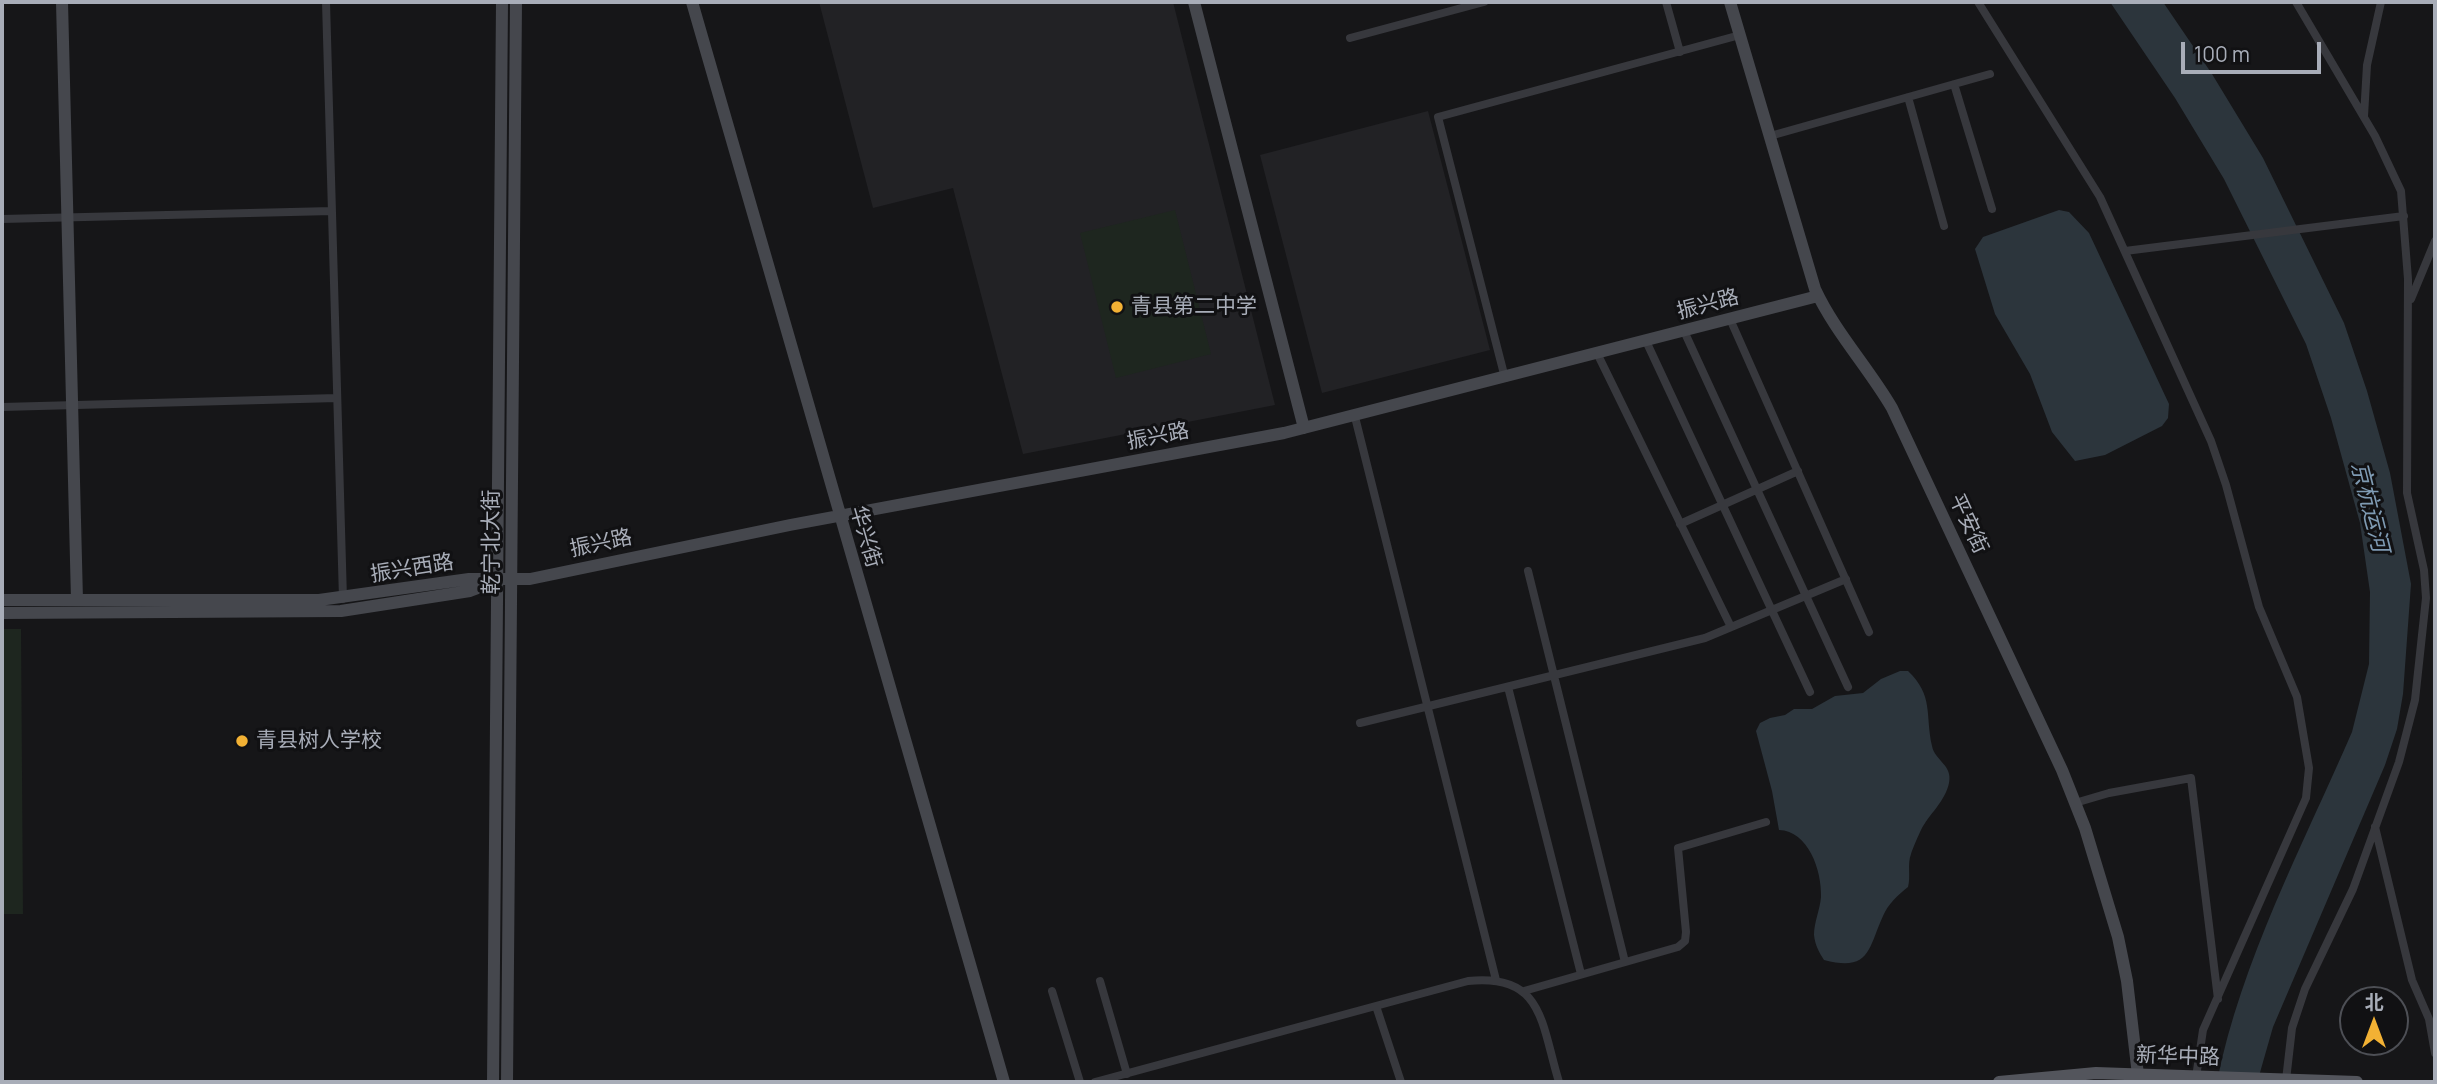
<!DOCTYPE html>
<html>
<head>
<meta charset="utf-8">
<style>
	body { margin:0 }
	#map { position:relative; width:2437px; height:1084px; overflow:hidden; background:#161618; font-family:Manrope,"Noto Sans SC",sans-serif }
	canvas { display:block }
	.frame { position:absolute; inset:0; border:4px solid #a8adb8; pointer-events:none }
	.north { position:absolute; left:2339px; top:986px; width:70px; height:70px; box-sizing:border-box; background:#111113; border:2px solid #4d4f55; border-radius:50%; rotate:0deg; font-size:19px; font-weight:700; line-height:28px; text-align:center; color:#a8adb8 }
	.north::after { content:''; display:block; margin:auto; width:24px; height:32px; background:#f2b134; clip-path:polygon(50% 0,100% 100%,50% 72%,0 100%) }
	.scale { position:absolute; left:2181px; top:42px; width:140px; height:32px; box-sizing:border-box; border:4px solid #a8adb8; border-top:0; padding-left:9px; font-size:21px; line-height:24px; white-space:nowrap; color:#a8adb8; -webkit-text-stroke:5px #111113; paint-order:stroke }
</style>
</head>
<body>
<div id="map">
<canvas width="2437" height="1084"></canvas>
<div class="frame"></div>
<div class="north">北</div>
<div class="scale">100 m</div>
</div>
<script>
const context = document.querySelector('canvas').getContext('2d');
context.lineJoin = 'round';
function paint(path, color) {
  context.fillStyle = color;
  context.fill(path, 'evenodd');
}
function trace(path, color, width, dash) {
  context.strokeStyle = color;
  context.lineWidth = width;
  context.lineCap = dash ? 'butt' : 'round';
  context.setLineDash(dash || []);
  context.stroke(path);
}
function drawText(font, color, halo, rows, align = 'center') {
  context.font = font + ' Manrope,"Noto Sans SC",sans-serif';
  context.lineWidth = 6;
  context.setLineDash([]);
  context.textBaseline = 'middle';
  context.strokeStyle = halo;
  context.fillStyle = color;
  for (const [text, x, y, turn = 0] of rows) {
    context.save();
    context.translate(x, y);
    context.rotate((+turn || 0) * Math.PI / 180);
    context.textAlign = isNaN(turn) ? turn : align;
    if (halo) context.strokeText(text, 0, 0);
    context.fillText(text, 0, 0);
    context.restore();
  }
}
paint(new Path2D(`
	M 819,2 L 1173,2 L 1275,405 L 1023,454 L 953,188 L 873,208 Z
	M 1428,111 L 1490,350 L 1322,393 L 1260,155 Z`), '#222225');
paint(new Path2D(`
	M 1175,210 L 1211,354 L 1116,378 L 1080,233 Z
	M 2,629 L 21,629 L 23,914 L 2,914 Z`), '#1e261f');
paint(new Path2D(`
	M 2110,2 L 2163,2 L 2212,74 L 2263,158 L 2344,323 L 2367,391 L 2390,473 L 2411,584 L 2403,694 L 2397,729 L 2385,765 L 2273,1027 L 2259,1076 L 2217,1082 C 2241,961 2303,845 2352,732 L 2369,664 L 2370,592 L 2360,523 L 2331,418 L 2306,344 L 2224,179 L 2175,98 Z
	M 2059,210 L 2069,212 L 2089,233 L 2169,404 L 2168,418 L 2162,426 L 2105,455 L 2075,461 L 2052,432 L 2030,374 L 1995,314 L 1975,249 L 1983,237 Z
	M 1900,671 L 1908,671 C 1934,696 1925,714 1932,746 C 1935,761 1953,765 1949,783 C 1945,802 1929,814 1921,830 C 1919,834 1912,850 1911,854 C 1907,864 1911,877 1908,887 C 1898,895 1888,904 1883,916 C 1868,949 1870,972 1824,960 C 1819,952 1815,945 1814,935 C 1814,922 1820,910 1821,897 C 1822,870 1808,831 1779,830 L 1772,791 L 1756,731 L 1760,723 L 1770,718 L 1785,715 L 1794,709 L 1812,709 L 1835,696 L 1863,693 L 1881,679 Z`), '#2c353c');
trace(new Path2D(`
	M 326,2 L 343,599
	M 1666,2 L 1680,52
	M 1978,2 L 2100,197 L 2211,441 L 2226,485 L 2259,607 L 2297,697 L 2309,768 L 2306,798 L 2203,1030 L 2196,1077
	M 1350,38 L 1484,2
	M 1954,84 L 1992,209
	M 1908,97 L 1944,226
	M 2364,116 L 2367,65 L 2381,2
	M 1770,136 L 1990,74
	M 2,219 L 332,211
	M 2125,251 L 2404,216
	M 2411,299 L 2435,241
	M 1730,319 L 1869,632
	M 1684,331 L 1848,687
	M 1646,341 L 1810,692
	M 1597,353 L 1731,627
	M 1505,378 L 1438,117 L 1740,35
	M 2,407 L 337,398
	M 1355,417 L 1496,980
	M 1680,524 L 1798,471
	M 1528,571 L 1625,962
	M 1508,687 L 1581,974
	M 1360,723 L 1705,638 L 1846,579
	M 2075,803 L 2109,793 L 2191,778 L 2218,999
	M 2375,827 L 2412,980 L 2429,1019 L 2435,1053
	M 1100,981 L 1127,1074
	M 1052,991 L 1080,1082
	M 1524,991 L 1678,947 L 1685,941 L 1686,932 L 1678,848 L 1766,822
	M 1376,1006 L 1401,1082
	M 2286,1080 L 2292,1028 L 2305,989 L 2353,889 L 2399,762 L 2415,700 L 2426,598 L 2424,570 L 2407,493 L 2408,279 L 2401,191 L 2375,136 L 2296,2
	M 1095,1082 L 1468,981 C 1544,973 1541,1024 1559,1082`), '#37383d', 8);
trace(new Path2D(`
	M 62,2 L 77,600
	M 692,2 L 1004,1082
	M 1194,2 L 1304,428
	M 1730,2 L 1815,289 C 1835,332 1868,367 1892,408 L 2062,770 L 2085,828 L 2118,937 L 2127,981 L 2138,1075
	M 2,600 L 319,600 L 469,579 L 530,579 L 790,525 L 1284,433 L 1818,296
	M 2,613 L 341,611 L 470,591 L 491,583
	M 493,1082 L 502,2
	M 507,1082 L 516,2`), '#45474d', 12);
trace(new Path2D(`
	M 1999,1082 L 2096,1073 L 2357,1082`), '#53555c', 12);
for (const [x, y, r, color] of [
	[1117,307,7,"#f2b134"],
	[242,741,7,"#f2b134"]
]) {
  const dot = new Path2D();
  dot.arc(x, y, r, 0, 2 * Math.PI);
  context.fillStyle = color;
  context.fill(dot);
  trace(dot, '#111113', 2.5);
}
drawText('21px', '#a8adb8', '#111113', [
	["振兴路",1708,305,-15],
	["振兴路",1158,437,-11],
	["平安街",1968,524,65],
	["华兴街",865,537,74],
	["乾宁北大街",492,542,-90],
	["振兴路",601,544,-12],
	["振兴西路",412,569,-9],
	["新华中路",2178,1057,2]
]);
drawText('21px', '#a8adb8', '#111113', [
	["青县第二中学",1131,307],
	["青县树人学校",256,741]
], 'left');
drawText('italic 23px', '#7f9bb3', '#111113', [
	["京杭运河",2369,507,76]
]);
</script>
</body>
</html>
